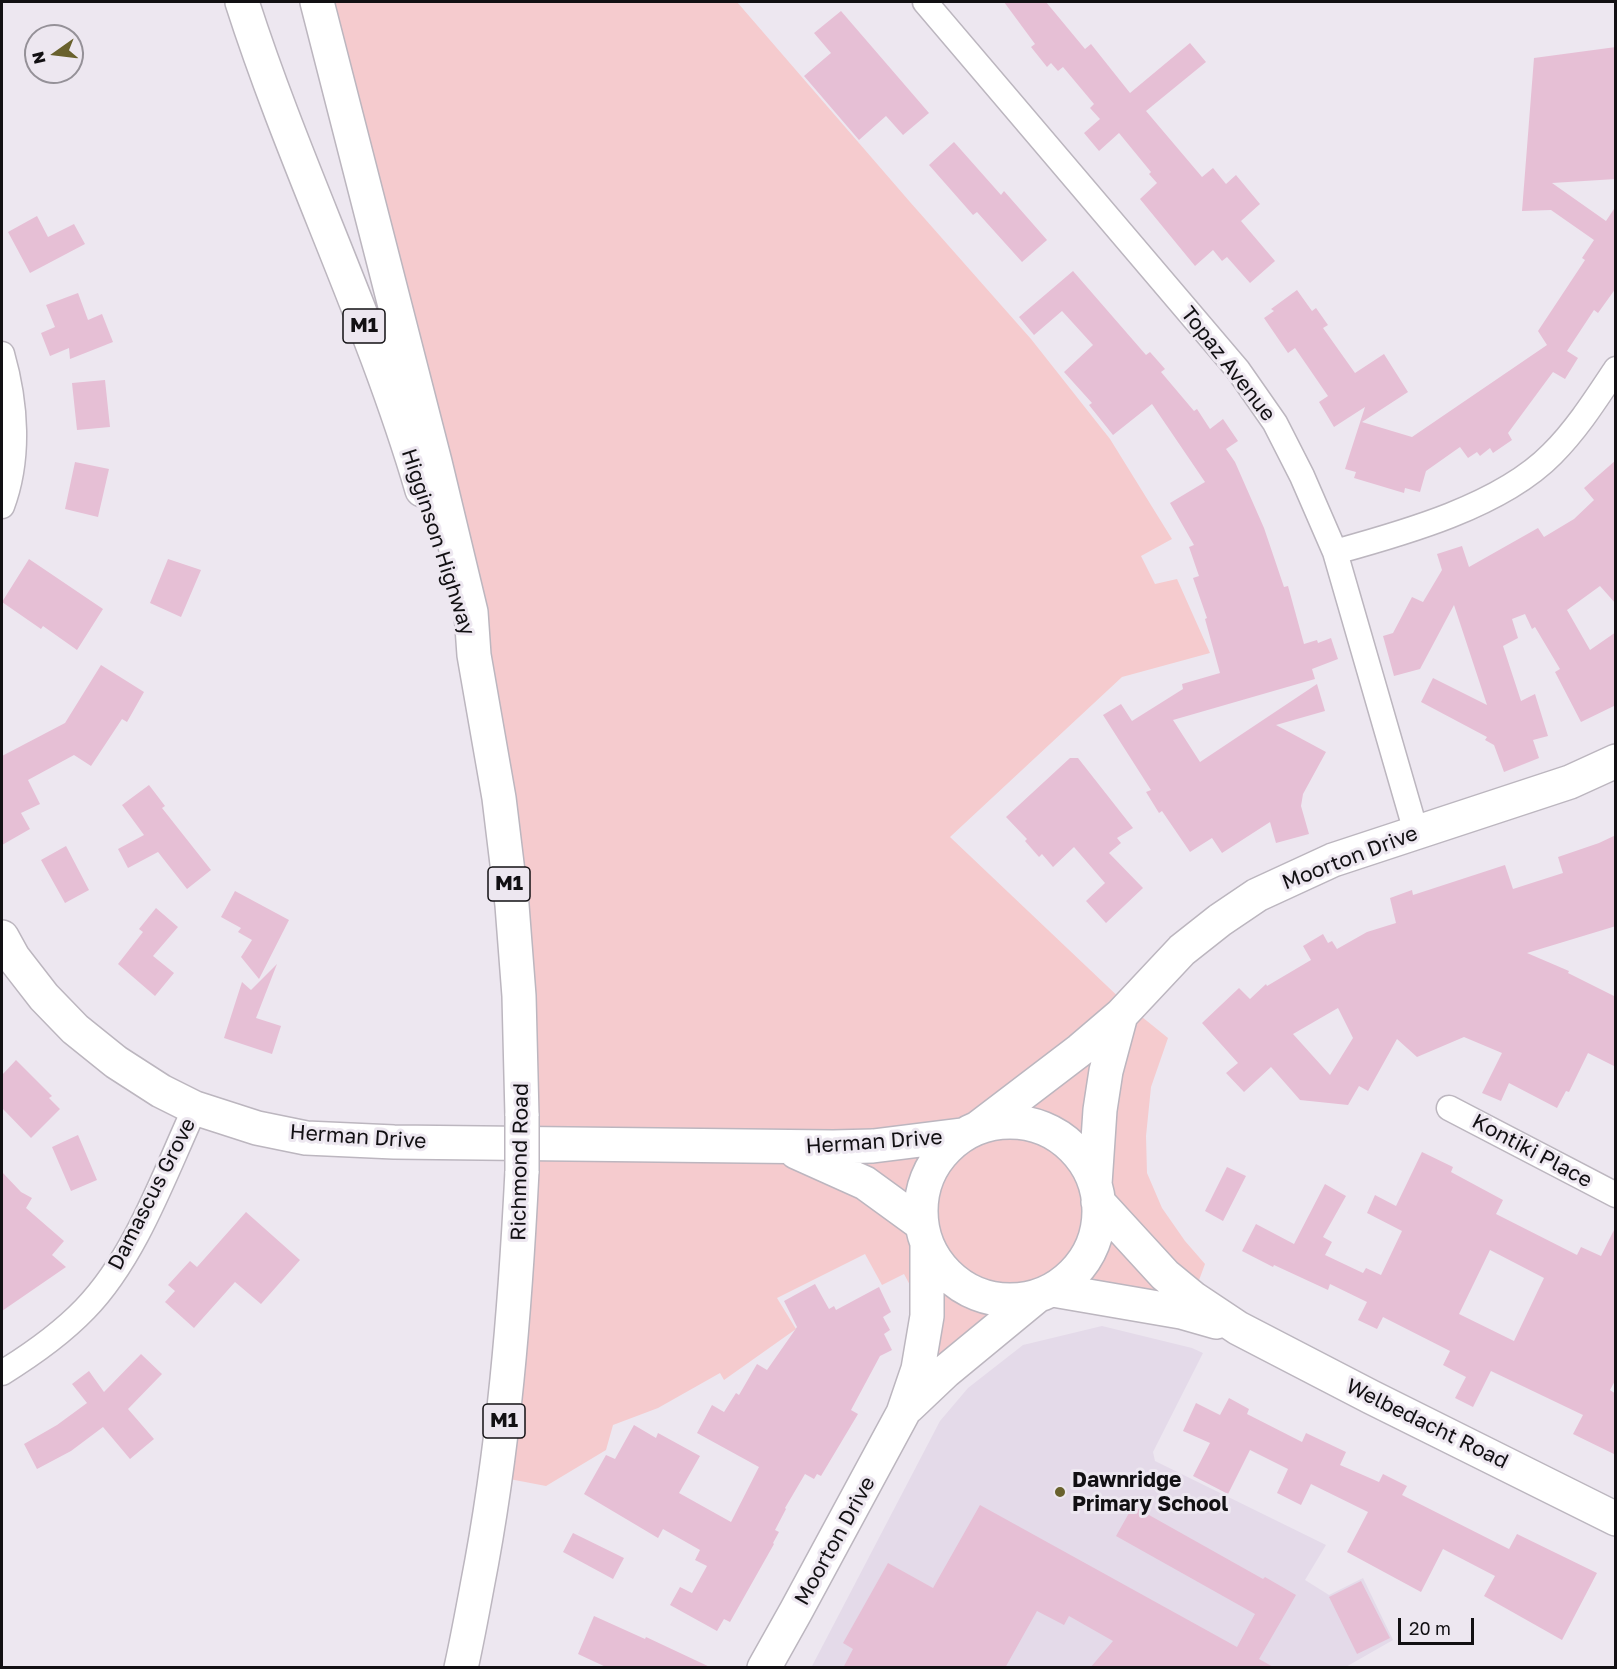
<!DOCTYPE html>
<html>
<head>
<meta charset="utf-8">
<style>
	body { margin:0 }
	#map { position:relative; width:1617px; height:1669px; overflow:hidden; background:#ede7f0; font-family:"Golos Text",sans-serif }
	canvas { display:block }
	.frame { position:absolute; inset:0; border:3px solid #121013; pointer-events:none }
	.north { position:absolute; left:24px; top:24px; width:60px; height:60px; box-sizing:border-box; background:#ede7f0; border:2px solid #959198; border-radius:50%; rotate:256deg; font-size:16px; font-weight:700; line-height:24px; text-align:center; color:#121013 }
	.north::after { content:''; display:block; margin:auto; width:21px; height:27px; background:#69612d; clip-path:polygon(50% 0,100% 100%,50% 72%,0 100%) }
	.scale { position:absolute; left:1398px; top:1618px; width:76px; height:27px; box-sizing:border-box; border:3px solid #121013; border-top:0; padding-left:8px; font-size:18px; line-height:21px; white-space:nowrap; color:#121013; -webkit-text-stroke:4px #ede7f0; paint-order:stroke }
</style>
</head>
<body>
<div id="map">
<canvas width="1617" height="1669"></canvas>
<div class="frame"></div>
<div class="north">N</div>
<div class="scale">20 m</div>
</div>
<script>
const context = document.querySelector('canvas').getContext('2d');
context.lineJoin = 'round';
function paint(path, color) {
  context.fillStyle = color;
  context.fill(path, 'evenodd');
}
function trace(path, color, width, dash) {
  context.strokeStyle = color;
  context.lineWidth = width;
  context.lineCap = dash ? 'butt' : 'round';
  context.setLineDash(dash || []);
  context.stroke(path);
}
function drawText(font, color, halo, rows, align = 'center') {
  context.font = font + ' "Golos Text",sans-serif';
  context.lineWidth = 6;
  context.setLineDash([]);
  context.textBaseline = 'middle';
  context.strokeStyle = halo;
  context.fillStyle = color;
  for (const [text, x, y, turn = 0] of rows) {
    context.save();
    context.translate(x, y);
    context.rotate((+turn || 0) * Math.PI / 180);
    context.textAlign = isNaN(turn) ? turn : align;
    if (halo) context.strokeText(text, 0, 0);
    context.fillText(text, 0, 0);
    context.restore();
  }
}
paint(new Path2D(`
	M 1102,1326 L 1192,1348 L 1203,1353 L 1153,1452 L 1155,1461 L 1326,1545 L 1305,1580 L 1329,1595 L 1363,1578 L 1393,1640 L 1344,1668 L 811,1668 L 940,1421 L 968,1388 L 1023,1345 Z`), '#e4dae9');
paint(new Path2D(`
	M 319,2 L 737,2 L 910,202 L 1031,339 L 1110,439 L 1172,539 L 1141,556 L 1155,584 L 1177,579 L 1210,653 L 1122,677 L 950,837 L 1126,1004 L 1168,1038 L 1151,1087 L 1146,1136 L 1147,1173 L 1162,1208 L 1185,1241 L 1205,1264 L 1186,1315 L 1052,1292 L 903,1414 L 926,1315 L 904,1274 L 882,1285 L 865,1254 L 777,1298 L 796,1329 L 724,1380 L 720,1373 L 658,1408 L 613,1425 L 606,1450 L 546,1486 L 499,1477 L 518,1290 L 501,784 Z`), '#f5cbce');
paint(new Path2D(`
	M 1004,2 L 1046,2 L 1085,49 L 1091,44 L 1130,93 L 1190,43 L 1206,62 L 1146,111 L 1202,177 L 1213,168 L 1226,184 L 1236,175 L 1260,204 L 1241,221 L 1275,261 L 1250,283 L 1227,257 L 1222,261 L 1213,250 L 1195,266 L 1140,199 L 1157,183 L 1149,174 L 1151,172 L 1119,133 L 1099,151 L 1084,133 L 1100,119 L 1090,108 L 1094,104 L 1063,67 L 1058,71 L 1051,63 L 1047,67 L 1031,47 L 1035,44 Z
	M 841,11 L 929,113 L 903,135 L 886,116 L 859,140 L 804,76 L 831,53 L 814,33 Z
	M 1616,47 L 1616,179 L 1552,183 L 1606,221 L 1616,206 L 1616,288 L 1598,313 L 1594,310 L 1567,351 L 1578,358 L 1565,379 L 1553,372 L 1508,433 L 1512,440 L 1493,453 L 1490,448 L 1480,456 L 1477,452 L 1468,458 L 1460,447 L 1426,471 L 1420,492 L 1405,488 L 1404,493 L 1354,478 L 1356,472 L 1345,469 L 1365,407 L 1334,427 L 1319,402 L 1328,396 L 1295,348 L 1288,353 L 1264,318 L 1274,311 L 1271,309 L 1297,290 L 1312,311 L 1316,308 L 1328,325 L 1323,328 L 1355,373 L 1384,354 L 1408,392 L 1362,422 L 1412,437 L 1547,345 L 1538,331 L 1585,260 L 1582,258 L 1594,240 L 1551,210 L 1522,211 L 1534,58 Z
	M 954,142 L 1001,195 L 1004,191 L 1047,240 L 1022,262 L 977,212 L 973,215 L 929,165 Z
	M 37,216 L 48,237 L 74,224 L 85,244 L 30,273 L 8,232 Z
	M 1073,271 L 1146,355 L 1150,352 L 1165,369 L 1161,372 L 1194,411 L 1197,409 L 1210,429 L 1223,419 L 1238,441 L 1226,449 L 1235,462 L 1264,528 L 1284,587 L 1288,586 L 1304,644 L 1317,640 L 1318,643 L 1331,638 L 1338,659 L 1312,669 L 1315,679 L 1173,720 L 1200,762 L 1317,684 L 1325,711 L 1276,725 L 1326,752 L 1303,794 L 1301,806 L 1309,834 L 1276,843 L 1270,822 L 1222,853 L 1212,838 L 1190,852 L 1162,811 L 1159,813 L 1146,792 L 1151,790 L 1103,715 L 1121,704 L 1132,721 L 1183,689 L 1182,684 L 1220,673 L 1205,619 L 1207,618 L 1193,578 L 1199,576 L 1189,547 L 1194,545 L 1170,503 L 1205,482 L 1152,404 L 1113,435 L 1089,405 L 1092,403 L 1064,372 L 1093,345 L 1062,311 L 1034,335 L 1019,317 Z
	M 78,293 L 88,320 L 102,314 L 113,342 L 70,359 L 69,348 L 50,356 L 41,333 L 55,327 L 46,305 Z
	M 105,380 L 110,427 L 77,430 L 72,383 Z
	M 1616,460 L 1616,604 L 1600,586 L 1567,610 L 1590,650 L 1616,632 L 1616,705 L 1581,722 L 1555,672 L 1560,669 L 1535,627 L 1532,629 L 1525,614 L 1512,619 L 1518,638 L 1503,646 L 1521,701 L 1535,694 L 1548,736 L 1533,740 L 1539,758 L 1504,772 L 1494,745 L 1485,740 L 1487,737 L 1421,702 L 1433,678 L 1487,705 L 1454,605 L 1420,669 L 1394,676 L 1383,636 L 1393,633 L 1412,597 L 1423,602 L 1442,570 L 1437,554 L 1462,546 L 1469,567 L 1538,528 L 1544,537 L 1574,519 L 1594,500 L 1584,488 Z
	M 75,462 L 109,469 L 98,517 L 65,509 Z
	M 29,559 L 103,609 L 77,650 L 43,626 L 41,629 L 2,602 Z
	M 168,559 L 201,570 L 181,617 L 150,603 Z
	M 101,665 L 144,692 L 127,722 L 122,719 L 91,766 L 74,755 L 28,780 L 40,804 L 21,813 L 30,829 L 2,845 L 2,756 L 65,723 Z
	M 1070,758 L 1078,758 L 1133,828 L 1117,838 L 1121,843 L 1109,853 L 1143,888 L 1106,923 L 1086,901 L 1105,883 L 1074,847 L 1053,867 L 1042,854 L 1039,857 L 1025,841 L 1027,839 L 1006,817 Z
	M 149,785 L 165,806 L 162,808 L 211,870 L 187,889 L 158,852 L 128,868 L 118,849 L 144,835 L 122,805 Z
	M 1616,835 L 1616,926 L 1527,953 L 1569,971 L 1568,973 L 1616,997 L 1616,1067 L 1588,1053 L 1569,1092 L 1566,1091 L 1557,1108 L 1509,1083 L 1501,1101 L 1482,1093 L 1502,1053 L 1464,1037 L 1417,1057 L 1397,1039 L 1368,1091 L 1359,1086 L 1348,1105 L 1300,1100 L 1271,1067 L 1244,1092 L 1226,1073 L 1238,1063 L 1202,1023 L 1239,988 L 1250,999 L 1266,984 L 1267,986 L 1311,960 L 1303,946 L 1323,934 L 1328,943 L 1332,941 L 1337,949 L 1367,932 L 1396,923 L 1390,898 L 1412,890 L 1413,895 L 1505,865 L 1513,889 L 1563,873 L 1558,857 L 1599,843 ZM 1338,1008 L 1353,1038 L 1330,1075 L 1293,1034 Z
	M 66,846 L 89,890 L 65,903 L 41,860 Z
	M 235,891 L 289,920 L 259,979 L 241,957 L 252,940 L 238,932 L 241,928 L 221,917 Z
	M 156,908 L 178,927 L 153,956 L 174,973 L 155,996 L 118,964 L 143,932 L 139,929 Z
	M 277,964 L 256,1018 L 281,1026 L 272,1054 L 224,1038 L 242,982 L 251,990 Z
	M 16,1060 L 52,1096 L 49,1098 L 60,1109 L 31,1138 L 2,1108 L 2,1075 Z
	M 78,1135 L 97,1180 L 71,1191 L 52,1147 Z
	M 1422,1152 L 1453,1167 L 1451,1172 L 1503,1200 L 1496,1214 L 1577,1255 L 1581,1247 L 1601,1256 L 1616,1226 L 1616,1379 L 1610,1390 L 1616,1394 L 1616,1455 L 1573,1434 L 1583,1415 L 1491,1371 L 1473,1407 L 1455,1398 L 1466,1377 L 1443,1365 L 1450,1351 L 1383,1317 L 1377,1329 L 1358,1320 L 1367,1302 L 1330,1284 L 1328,1290 L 1274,1265 L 1273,1267 L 1242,1251 L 1256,1224 L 1294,1244 L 1325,1184 L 1346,1196 L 1323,1237 L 1332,1242 L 1325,1255 L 1363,1273 L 1366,1268 L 1381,1275 L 1402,1231 L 1367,1213 L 1375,1195 L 1396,1206 ZM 1490,1250 L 1544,1278 L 1514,1341 L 1459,1314 Z
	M 1227,1167 L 1246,1176 L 1223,1221 L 1205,1211 Z
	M 2,1172 L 21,1192 L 32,1198 L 26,1208 L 64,1241 L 52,1255 L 66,1267 L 2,1311 Z
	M 246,1212 L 300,1260 L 261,1304 L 235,1282 L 194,1328 L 165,1302 L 175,1291 L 168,1285 L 190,1261 L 197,1267 Z
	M 815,1284 L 829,1309 L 834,1306 L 836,1310 L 879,1287 L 891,1312 L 883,1317 L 890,1330 L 884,1334 L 892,1350 L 880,1356 L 851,1410 L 858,1414 L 821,1476 L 817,1474 L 814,1479 L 805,1474 L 785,1508 L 786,1509 L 775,1530 L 779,1532 L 773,1543 L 774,1544 L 730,1622 L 724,1619 L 717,1631 L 670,1605 L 680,1587 L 692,1593 L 707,1566 L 695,1560 L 700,1550 L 663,1529 L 658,1538 L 584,1494 L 606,1455 L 615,1459 L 634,1425 L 656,1438 L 658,1433 L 700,1456 L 679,1493 L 731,1522 L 759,1467 L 697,1433 L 712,1405 L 724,1412 L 736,1393 L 739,1395 L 757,1364 L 767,1370 L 797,1327 L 784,1301 Z
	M 141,1354 L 162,1374 L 128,1409 L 154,1439 L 130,1459 L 103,1427 L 71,1451 L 37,1469 L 24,1444 L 57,1425 L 87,1403 L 72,1384 L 89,1371 L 104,1392 Z
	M 1229,1398 L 1249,1409 L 1247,1414 L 1302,1442 L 1306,1433 L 1346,1452 L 1340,1465 L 1379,1482 L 1383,1474 L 1407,1486 L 1402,1495 L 1509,1549 L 1517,1534 L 1597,1573 L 1562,1640 L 1484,1596 L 1495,1576 L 1443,1549 L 1421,1592 L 1347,1552 L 1368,1512 L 1311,1484 L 1301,1505 L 1277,1493 L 1288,1469 L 1250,1450 L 1228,1494 L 1193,1476 L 1210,1443 L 1183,1431 L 1196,1403 L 1220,1415 Z
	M 980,1505 L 1237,1647 L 1255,1614 L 1116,1536 L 1133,1506 L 1263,1579 L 1265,1577 L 1296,1595 L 1259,1659 L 1275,1668 L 1090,1668 L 1113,1641 L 1069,1616 L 1064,1625 L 1037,1611 L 1005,1668 L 843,1668 L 853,1649 L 843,1643 L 888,1563 L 933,1588 Z
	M 573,1533 L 624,1558 L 613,1579 L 563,1552 Z
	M 1361,1581 L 1390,1638 L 1357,1654 L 1329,1597 Z
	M 594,1616 L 645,1639 L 646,1637 L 712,1668 L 608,1668 L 578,1654 Z`), '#e6bfd5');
const street = new Path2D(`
	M 925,2 L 1238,370 L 1275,423 L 1302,476 L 1335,552 L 1416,832
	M 2,354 C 16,403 20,458 2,506
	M 1335,552 C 1404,533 1501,506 1552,454 C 1577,429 1596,399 1616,369
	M 1449,1108 L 1616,1195
	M 2,1373 C 31,1355 61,1334 85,1309 C 135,1258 165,1173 195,1108`);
const secondary = new Path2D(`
	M 2,937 L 13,957 L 44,997 L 75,1029 L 116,1062 L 161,1091 L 195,1108 L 257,1128 L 306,1138 L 394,1142 L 833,1147 L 873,1146 L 961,1135
	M921 1211a89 89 0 1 1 178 0a89 89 0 1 1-178 0Z
	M 979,1127 L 1080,1050 L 1121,1015 L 1182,950 L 1220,920 L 1257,895 L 1333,860 L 1570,782 L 1616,761
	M 796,1152 L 865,1183 L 920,1223
	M 1095,1184 L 1100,1110 L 1106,1071 L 1121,1015
	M 1098,1202 L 1165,1275 L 1193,1298 L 1238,1328 L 1371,1397 L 1616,1519
	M 1053,1290 L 1181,1312 L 1216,1322
	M 908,1407 L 946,1371 L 1037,1296
	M 764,1668 L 796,1611 L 903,1413 L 918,1369 L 927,1316 L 927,1246`);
const highway = new Path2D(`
	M 242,2 C 295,167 373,323 422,490
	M 317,2 L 435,462 L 471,612 L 474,655 L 499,798 L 512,905 L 519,996 L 522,1116
	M 461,1668 C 467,1641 472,1614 477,1587 C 504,1449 515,1310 522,1171`);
trace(street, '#bcb6bf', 27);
trace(secondary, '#bcb6bf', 36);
trace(highway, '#bcb6bf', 36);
trace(street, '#fff', 24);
trace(secondary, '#fff', 33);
trace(highway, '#fff', 33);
const highwayBridge = new Path2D(`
	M 522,1171 L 522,1116`);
trace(highwayBridge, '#bcb6bf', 36, []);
trace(highwayBridge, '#fff', 33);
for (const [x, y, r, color] of [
	[1060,1492,6,"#69612d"]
]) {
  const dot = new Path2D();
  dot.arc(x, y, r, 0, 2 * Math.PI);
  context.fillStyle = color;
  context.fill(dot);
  trace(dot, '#ede7f0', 2);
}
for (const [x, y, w] of [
	[364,326,42],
	[509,884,42],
	[504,1421,42]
]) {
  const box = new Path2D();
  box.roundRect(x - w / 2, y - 17, w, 34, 4.5);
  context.fillStyle = '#ede7f0';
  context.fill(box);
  trace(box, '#121013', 1.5);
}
drawText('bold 20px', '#121013', null, [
	["M1",364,326],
	["M1",509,884],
	["M1",504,1421]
]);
drawText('21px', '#121013', '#ede7f0', [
	["Topaz Avenue",1228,364,52],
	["Higginson Highway",438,542,72],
	["Moorton Drive",1350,858,-21],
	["Herman Drive",358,1137,4],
	["Herman Drive",874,1142,-4],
	["Kontiki Place",1532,1151,28],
	["Richmond Road",520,1162,-89],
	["Damascus Grove",152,1194,-63],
	["Welbedacht Road",1427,1424,26],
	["Moorton Drive",835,1541,-61]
]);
drawText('bold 21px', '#121013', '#ede7f0', [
	["Dawnridge",1072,1480],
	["Primary School",1072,1504]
], 'left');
</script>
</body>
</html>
